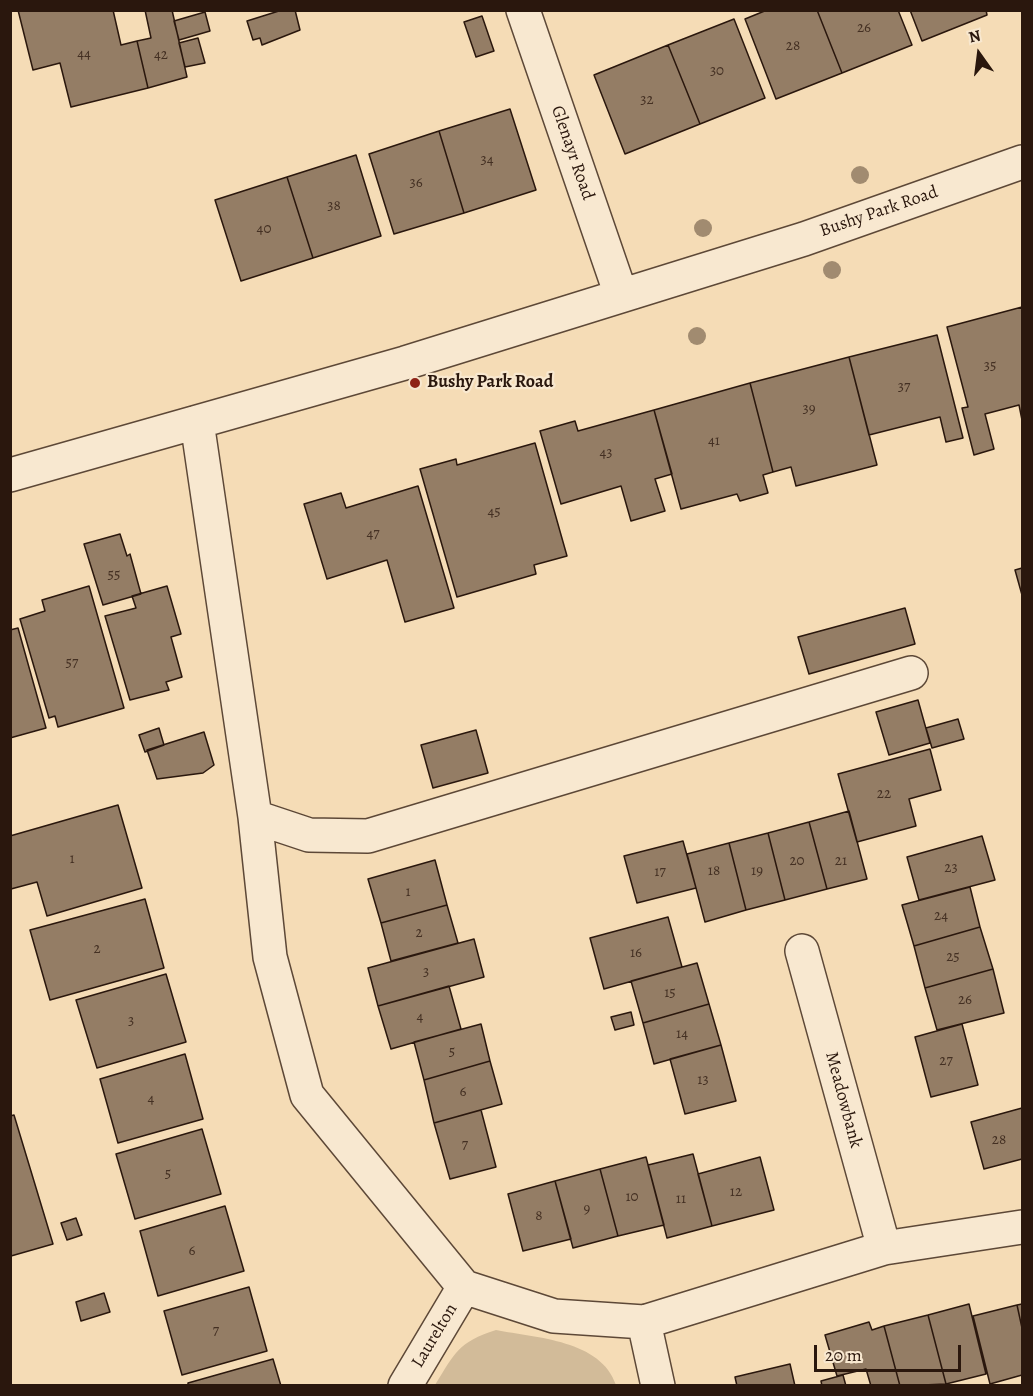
<!DOCTYPE html>
<html>
<head>
<meta charset="utf-8">
<style>
	body { margin:0 }
	#map { position:relative; width:1033px; height:1396px; overflow:hidden; background:#f5dcb6; font-family:Alegreya,serif }
	canvas { display:block }
	.frame { position:absolute; inset:0; border:12px solid #2a170d; pointer-events:none }
	.north { position:absolute; left:949px; top:24px; width:60px; height:60px; -webkit-text-stroke:4px #f8e8d0; paint-order:stroke; rotate:346deg; font-size:16px; font-weight:700; line-height:24px; text-align:center; color:#2a170d }
	.north::after { content:''; display:block; margin:auto; width:21px; height:27px; background:#2a170d; clip-path:polygon(50% 0,100% 100%,50% 72%,0 100%) }
	.scale { position:absolute; left:814px; top:1345px; width:147px; height:27px; box-sizing:border-box; border:3px solid #2a170d; border-top:0; padding-left:8px; font-size:18px; line-height:21px; white-space:nowrap; color:#2a170d; -webkit-text-stroke:4px #f8e8d0; paint-order:stroke }
</style>
</head>
<body>
<div id="map">
<canvas width="1033" height="1396"></canvas>
<div class="frame"></div>
<div class="north">N</div>
<div class="scale">20 m</div>
</div>
<script>
const context = document.querySelector('canvas').getContext('2d');
context.lineJoin = 'round';
function paint(path, color) {
  context.fillStyle = color;
  context.fill(path, 'evenodd');
}
function trace(path, color, width, dash) {
  context.strokeStyle = color;
  context.lineWidth = width;
  context.lineCap = dash ? 'butt' : 'round';
  context.setLineDash(dash || []);
  context.stroke(path);
}
function drawText(font, color, halo, rows, align = 'center') {
  context.font = font + ' Alegreya,serif';
  context.lineWidth = 4.5;
  context.setLineDash([]);
  context.textBaseline = 'middle';
  context.strokeStyle = halo;
  context.fillStyle = color;
  for (const [text, x, y, turn = 0] of rows) {
    context.save();
    context.translate(x, y);
    context.rotate((+turn || 0) * Math.PI / 180);
    context.textAlign = isNaN(turn) ? turn : align;
    if (halo) context.strokeText(text, 0, 0);
    context.fillText(text, 0, 0);
    context.restore();
  }
}
paint(new Path2D(`
	M 496,1330 C 537,1338 601,1340 616,1385 L 435,1385 C 455,1353 458,1342 496,1330 Z`), '#d2bb99');
const building = new Path2D(`
	M 18,10 L 113,10 L 121,45 L 137,41 L 148,88 L 71,107 L 60,63 L 33,70 Z
	M 145,10 L 172,10 L 187,77 L 148,88 L 137,41 L 151,38 Z
	M 282,10 L 295,10 L 300,30 L 262,45 L 260,38 L 253,40 L 247,21 Z
	M 767,10 L 817,10 L 842,73 L 776,99 L 745,19 Z
	M 817,10 L 898,10 L 912,45 L 842,73 Z
	M 910,10 L 986,10 L 987,15 L 922,41 Z
	M 205,12 L 210,31 L 179,40 L 174,21 Z
	M 482,16 L 494,51 L 476,57 L 464,22 Z
	M 734,19 L 765,98 L 700,124 L 668,45 Z
	M 198,38 L 205,63 L 185,67 L 179,43 Z
	M 668,45 L 700,124 L 625,154 L 594,75 Z
	M 510,109 L 536,190 L 464,213 L 439,131 Z
	M 439,131 L 464,213 L 394,234 L 369,154 Z
	M 356,155 L 381,236 L 313,258 L 287,177 Z
	M 287,177 L 313,258 L 241,281 L 215,200 Z
	M 1022,307 L 1022,420 L 1019,405 L 985,414 L 994,449 L 974,455 L 962,408 L 968,407 L 947,327 Z
	M 937,335 L 963,438 L 946,442 L 940,417 L 869,435 L 849,357 Z
	M 849,357 L 877,465 L 796,486 L 791,467 L 773,472 L 750,383 Z
	M 750,383 L 773,472 L 763,475 L 768,493 L 740,501 L 737,494 L 681,509 L 654,410 Z
	M 654,410 L 672,474 L 655,479 L 665,511 L 631,521 L 621,486 L 561,504 L 540,431 L 575,421 L 578,431 Z
	M 535,443 L 567,556 L 534,565 L 536,574 L 457,597 L 420,469 L 456,459 L 457,465 Z
	M 418,486 L 454,608 L 405,622 L 387,560 L 327,579 L 304,504 L 341,493 L 346,508 Z
	M 120,534 L 127,556 L 130,554 L 141,594 L 103,605 L 84,544 Z
	M 1022,568 L 1022,595 L 1015,570 Z
	M 89,586 L 124,708 L 58,727 L 55,716 L 49,718 L 20,619 L 45,611 L 42,600 Z
	M 167,586 L 181,634 L 171,637 L 182,677 L 166,682 L 169,690 L 130,700 L 105,616 L 136,608 L 132,596 Z
	M 905,608 L 915,644 L 809,674 L 798,637 Z
	M 18,628 L 46,728 L 10,738 L 10,630 Z
	M 918,700 L 930,743 L 889,755 L 876,712 Z
	M 958,719 L 964,739 L 932,748 L 926,728 Z
	M 159,728 L 164,745 L 145,752 L 139,735 Z
	M 476,730 L 488,773 L 433,788 L 421,745 Z
	M 204,732 L 214,765 L 203,773 L 157,779 L 147,750 Z
	M 930,749 L 941,790 L 909,799 L 916,826 L 857,842 L 838,774 Z
	M 118,805 L 142,888 L 47,916 L 37,882 L 11,889 L 10,836 Z
	M 849,811 L 867,879 L 827,889 L 809,822 Z
	M 809,822 L 827,889 L 785,900 L 768,833 Z
	M 768,833 L 785,900 L 746,910 L 729,843 Z
	M 982,836 L 995,880 L 919,900 L 907,857 Z
	M 683,841 L 696,888 L 637,903 L 624,856 Z
	M 729,843 L 746,910 L 705,922 L 687,854 Z
	M 435,860 L 447,905 L 381,923 L 368,879 Z
	M 970,887 L 980,927 L 914,946 L 902,905 Z
	M 145,899 L 164,968 L 50,1000 L 30,930 Z
	M 447,905 L 458,943 L 391,961 L 381,923 Z
	M 668,917 L 682,967 L 604,989 L 590,938 Z
	M 980,927 L 993,969 L 925,988 L 914,946 Z
	M 474,939 L 484,977 L 378,1006 L 368,968 Z
	M 697,963 L 709,1004 L 643,1023 L 631,981 Z
	M 993,969 L 1004,1013 L 937,1030 L 925,988 Z
	M 166,974 L 186,1042 L 97,1068 L 76,1000 Z
	M 449,986 L 461,1029 L 391,1049 L 378,1006 Z
	M 709,1004 L 721,1045 L 654,1064 L 643,1023 Z
	M 631,1012 L 634,1025 L 615,1030 L 611,1017 Z
	M 481,1024 L 490,1061 L 424,1080 L 414,1042 Z
	M 962,1024 L 978,1085 L 931,1097 L 915,1037 Z
	M 721,1045 L 736,1101 L 685,1114 L 670,1059 Z
	M 185,1054 L 203,1119 L 118,1143 L 100,1079 Z
	M 490,1061 L 502,1104 L 434,1123 L 424,1080 Z
	M 1022,1108 L 1022,1159 L 984,1169 L 971,1122 Z
	M 481,1110 L 496,1167 L 450,1179 L 434,1123 Z
	M 14,1115 L 53,1244 L 11,1256 L 10,1116 Z
	M 202,1129 L 221,1194 L 135,1219 L 116,1154 Z
	M 693,1154 L 712,1226 L 667,1238 L 648,1165 Z
	M 646,1157 L 664,1225 L 618,1236 L 600,1169 Z
	M 760,1157 L 774,1210 L 712,1226 L 698,1174 Z
	M 600,1169 L 618,1236 L 573,1248 L 555,1181 Z
	M 555,1181 L 571,1239 L 523,1251 L 508,1194 Z
	M 225,1206 L 244,1271 L 158,1296 L 140,1231 Z
	M 76,1218 L 82,1235 L 67,1240 L 61,1223 Z
	M 249,1287 L 267,1351 L 182,1375 L 164,1311 Z
	M 104,1293 L 110,1312 L 81,1321 L 76,1302 Z
	M 969,1304 L 986,1374 L 946,1384 L 928,1315 Z
	M 1022,1304 L 1022,1328 L 1017,1305 Z
	M 1017,1305 L 1022,1328 L 1022,1375 L 990,1384 L 973,1316 Z
	M 928,1315 L 946,1384 L 900,1386 L 884,1326 Z
	M 869,1322 L 872,1330 L 884,1326 L 900,1386 L 871,1386 L 866,1369 L 837,1376 L 825,1335 Z
	M 273,1359 L 281,1386 L 188,1386 L 188,1383 Z
	M 790,1364 L 795,1386 L 737,1386 L 735,1377 Z
	M 843,1375 L 846,1386 L 822,1386 L 821,1381 Z`);
paint(building, '#947d65');
trace(building, '#2a170d', 1.5);
const minor = new Path2D(`
	M 523,10 L 621,295
	M 197,422 L 255,817 L 270,957 L 307,1095 L 464,1287
	M 10,475 L 405,363 L 804,239 L 1022,162
	M 255,817 L 309,835 L 368,836 L 911,673
	M 802,951 L 884,1248
	M 464,1287 L 554,1316 L 644,1322 L 884,1248 L 1022,1227
	M 644,1322 L 658,1386
	M 405,1386 L 464,1287`);
trace(minor, '#5d4837', 36);
trace(minor, '#f8e8d0', 33);
context.fillStyle = '#a18b70';
for (const [x, y] of [
	[860,175],
	[703,228],
	[832,270],
	[697,336]
]) {
  context.beginPath();
  context.arc(x, y, 9, 0, 2 * Math.PI);
  context.fill();
}
for (const [x, y, r, color] of [
	[415,383,6,"#8f2418"]
]) {
  const dot = new Path2D();
  dot.arc(x, y, r, 0, 2 * Math.PI);
  context.fillStyle = color;
  context.fill(dot);
  trace(dot, '#f8e8d0', 2);
}
drawText('15px', '#443023', null, [
	["26",864,28],
	["28",793,46],
	["44",84,54],
	["42",161,55],
	["30",717,71],
	["32",647,100],
	["34",487,160],
	["36",416,183],
	["38",334,206],
	["40",264,229],
	["35",990,366],
	["37",904,387],
	["39",809,409],
	["41",714,441],
	["43",606,453],
	["45",494,512],
	["47",373,534],
	["55",114,575],
	["57",72,663],
	["22",884,794],
	["1",72,859],
	["20",797,861],
	["21",841,861],
	["23",951,868],
	["18",714,871],
	["19",757,871],
	["17",660,872],
	["1",408,892],
	["24",941,916],
	["2",419,933],
	["2",97,949],
	["16",636,953],
	["25",953,957],
	["3",426,972],
	["15",670,993],
	["26",965,1000],
	["4",420,1017],
	["3",131,1021],
	["14",682,1034],
	["5",452,1052],
	["27",946,1061],
	["13",703,1080],
	["6",463,1092],
	["4",151,1099],
	["28",999,1140],
	["7",465,1145],
	["5",168,1174],
	["12",736,1192],
	["10",632,1197],
	["11",681,1199],
	["9",587,1209],
	["8",539,1216],
	["6",192,1251],
	["7",216,1331]
]);
drawText('18px', '#2a170d', '#f8e8d0', [
	["Glenayr Road",572,153,71],
	["Bushy Park Road",879,212,-19],
	["Meadowbank",843,1100,75],
	["Laurelton",435,1336,-59]
]);
drawText('bold 18px', '#2a170d', '#f8e8d0', [
	["Bushy Park Road",427,383]
], 'left');
</script>
</body>
</html>
